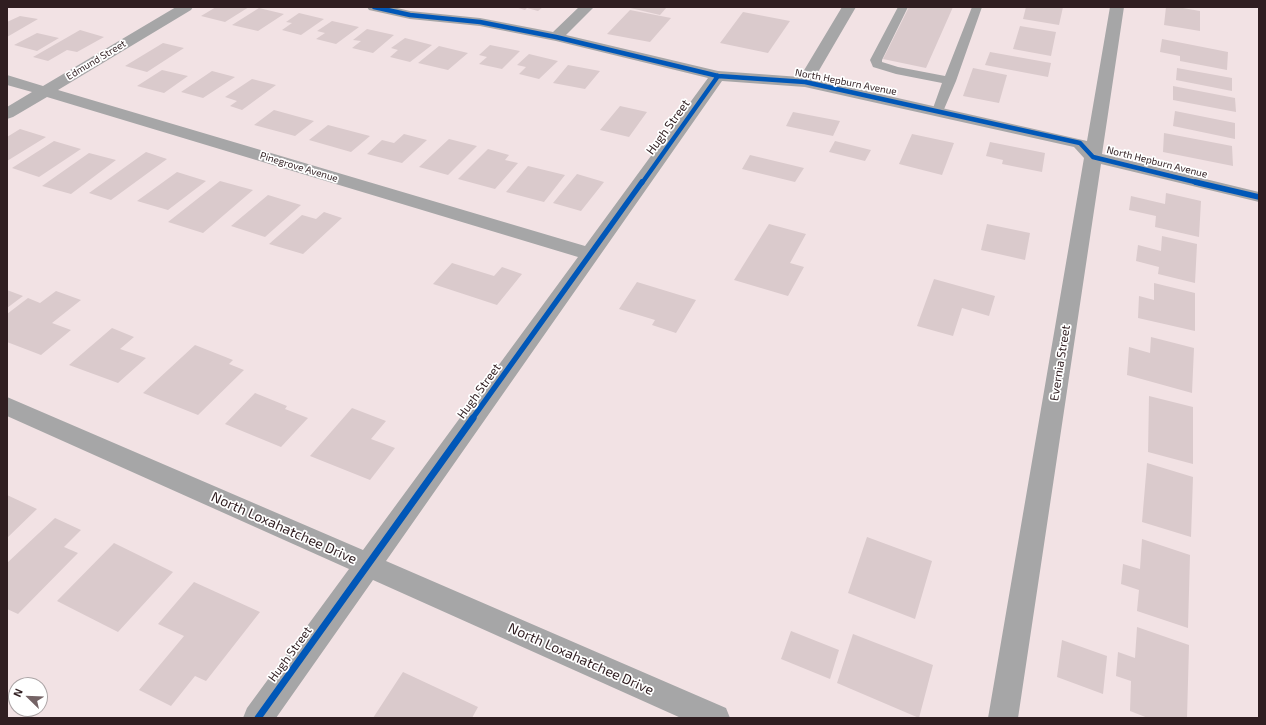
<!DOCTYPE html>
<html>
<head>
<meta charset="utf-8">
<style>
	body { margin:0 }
	#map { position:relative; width:1266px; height:725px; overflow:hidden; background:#f2e2e4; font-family:"Exo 2",sans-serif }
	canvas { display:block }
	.frame { position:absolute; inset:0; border:8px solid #301e21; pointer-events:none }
	.north { position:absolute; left:8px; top:677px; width:40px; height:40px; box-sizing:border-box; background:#fff; border:1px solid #aca5a6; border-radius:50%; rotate:293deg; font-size:11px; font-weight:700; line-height:16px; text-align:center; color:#301e21 }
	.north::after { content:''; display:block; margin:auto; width:14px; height:18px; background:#746365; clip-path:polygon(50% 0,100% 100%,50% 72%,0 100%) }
</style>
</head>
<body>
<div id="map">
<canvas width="1266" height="725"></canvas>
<div class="frame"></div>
<div class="north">N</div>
</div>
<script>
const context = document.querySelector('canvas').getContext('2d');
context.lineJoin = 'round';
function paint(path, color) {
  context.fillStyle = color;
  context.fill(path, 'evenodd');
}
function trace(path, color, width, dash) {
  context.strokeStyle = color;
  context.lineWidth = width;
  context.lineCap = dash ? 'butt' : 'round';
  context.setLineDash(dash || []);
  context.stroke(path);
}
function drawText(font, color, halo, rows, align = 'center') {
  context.font = font + ' "Exo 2",sans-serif';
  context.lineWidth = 3.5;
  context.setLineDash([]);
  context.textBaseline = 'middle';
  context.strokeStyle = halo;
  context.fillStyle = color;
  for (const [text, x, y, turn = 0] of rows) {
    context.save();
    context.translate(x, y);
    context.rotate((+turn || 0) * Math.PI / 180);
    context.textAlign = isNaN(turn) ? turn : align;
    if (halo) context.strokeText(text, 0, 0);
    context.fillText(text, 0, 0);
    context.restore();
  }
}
paint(new Path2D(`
	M 216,7 L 249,7 L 225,22 L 201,16 Z
	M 515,7 L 543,7 L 538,11 L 527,8 L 525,10 Z
	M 626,7 L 667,7 L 660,15 Z
	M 909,7 L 953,7 L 926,68 L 883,59 Z
	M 1026,7 L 1063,7 L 1059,25 L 1023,19 Z
	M 1166,7 L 1177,7 L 1200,11 L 1200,31 L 1164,25 Z
	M 259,8 L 284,14 L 258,31 L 232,25 Z
	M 630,10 L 671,18 L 650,42 L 607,34 Z
	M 743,12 L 790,21 L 768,53 L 720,43 Z
	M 299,13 L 324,19 L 301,35 L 282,30 L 292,23 L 286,22 Z
	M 20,16 L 38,19 L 7,37 L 7,22 Z
	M 332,21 L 359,27 L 336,44 L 316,39 L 325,33 L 317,31 Z
	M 1020,26 L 1056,32 L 1051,56 L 1013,49 Z
	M 367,29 L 394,35 L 373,53 L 352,48 L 361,41 L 353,40 Z
	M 80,30 L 104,37 L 77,52 L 67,50 L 48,61 L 33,57 Z
	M 37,33 L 59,38 L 37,51 L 14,45 Z
	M 405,38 L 432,45 L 410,62 L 390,57 L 398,50 L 391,48 Z
	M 1162,39 L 1228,52 L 1227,70 L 1180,61 L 1180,56 L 1160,52 Z
	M 163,43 L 184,48 L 147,72 L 125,66 Z
	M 490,45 L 520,51 L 502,69 L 479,64 L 487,57 L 479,55 Z
	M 439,46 L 468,53 L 448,70 L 418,63 Z
	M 990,52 L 1051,63 L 1048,77 L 985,65 Z
	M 529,54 L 558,61 L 539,79 L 519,74 L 526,67 L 517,65 Z
	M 568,65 L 600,71 L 585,89 L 553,83 Z
	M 973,68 L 1007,75 L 999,103 L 963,96 Z
	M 1177,68 L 1232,78 L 1232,91 L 1176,80 Z
	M 162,70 L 188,76 L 164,93 L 137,86 Z
	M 212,71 L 235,77 L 203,98 L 181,92 Z
	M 252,79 L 276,85 L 242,110 L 230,106 L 237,101 L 225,97 Z
	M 1173,86 L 1235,98 L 1236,112 L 1173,100 Z
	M 620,106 L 647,112 L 629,137 L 600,130 Z
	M 274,110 L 314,121 L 295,136 L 254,125 Z
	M 1175,111 L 1235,123 L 1235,139 L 1173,126 Z
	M 793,112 L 840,121 L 833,136 L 786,126 Z
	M 328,125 L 370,136 L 351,152 L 309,140 Z
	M 20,129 L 46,137 L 7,161 L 7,137 Z
	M 1164,133 L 1232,146 L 1233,166 L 1163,152 Z
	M 404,134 L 427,140 L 402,163 L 367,154 L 382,140 L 394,143 Z
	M 912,134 L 954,143 L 942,175 L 899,164 Z
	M 449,139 L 477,146 L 448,175 L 419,167 Z
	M 54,141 L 81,149 L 39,177 L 12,168 Z
	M 835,141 L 871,150 L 865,161 L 829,152 Z
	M 990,142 L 1045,153 L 1042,172 L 1002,164 L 1003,160 L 986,156 Z
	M 488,149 L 509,155 L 505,160 L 518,163 L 495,189 L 458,179 Z
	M 146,152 L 167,159 L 111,200 L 89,193 Z
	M 89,153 L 116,160 L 71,194 L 42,186 Z
	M 750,155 L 804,168 L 795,182 L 742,169 Z
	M 528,166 L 565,175 L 544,202 L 506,192 Z
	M 177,172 L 206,181 L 168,210 L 137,201 Z
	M 577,174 L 604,182 L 581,211 L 553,203 Z
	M 220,181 L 253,190 L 203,233 L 168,222 Z
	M 1166,193 L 1201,201 L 1199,237 L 1155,227 L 1156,216 L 1129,210 L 1131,196 L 1165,204 Z
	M 268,195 L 301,205 L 265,237 L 231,226 Z
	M 324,212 L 342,218 L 303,254 L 269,244 L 302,215 L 316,219 Z
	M 769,224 L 806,234 L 790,263 L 804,267 L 788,296 L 734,280 Z
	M 987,224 L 1030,233 L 1025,260 L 981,250 Z
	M 1162,236 L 1197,244 L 1195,283 L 1158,274 L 1159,267 L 1136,261 L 1138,245 L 1161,251 Z
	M 452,263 L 494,276 L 502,267 L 522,274 L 497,305 L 433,284 Z
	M 934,279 L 995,296 L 989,316 L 962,308 L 953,336 L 917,326 Z
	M 637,282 L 696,300 L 676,333 L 652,325 L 655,320 L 619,309 Z
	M 1154,283 L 1195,293 L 1195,331 L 1138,318 L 1139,296 L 1154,300 Z
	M 7,290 L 23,296 L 7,308 Z
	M 56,291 L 81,300 L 52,323 L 71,330 L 41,355 L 7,342 L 7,314 L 28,298 L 40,303 Z
	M 112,328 L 134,337 L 120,349 L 146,358 L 118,383 L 69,365 Z
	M 1151,337 L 1194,348 L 1192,393 L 1127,375 L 1129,347 L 1150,353 Z
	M 195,345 L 233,360 L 229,364 L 244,370 L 198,415 L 143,393 Z
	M 255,393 L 287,406 L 285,409 L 308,418 L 281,447 L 225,424 Z
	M 1149,396 L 1193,407 L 1193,464 L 1148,452 Z
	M 352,408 L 386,421 L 371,439 L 395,448 L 370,480 L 310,456 Z
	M 1147,463 L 1193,477 L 1191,537 L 1142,522 Z
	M 7,495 L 37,509 L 7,538 Z
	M 55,518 L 81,530 L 64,547 L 78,553 L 18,614 L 7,609 L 7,563 Z
	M 867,537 L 932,561 L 915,619 L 848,593 Z
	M 1142,539 L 1190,555 L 1188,628 L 1137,611 L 1139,590 L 1121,584 L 1123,564 L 1140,569 Z
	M 114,543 L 173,572 L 118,632 L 57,601 Z
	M 194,582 L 260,612 L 206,681 L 195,676 L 171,706 L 139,690 L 184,636 L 158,624 Z
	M 1137,627 L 1189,645 L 1187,718 L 1148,718 L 1130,711 L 1131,681 L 1116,676 L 1118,652 L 1135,658 Z
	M 791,631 L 839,650 L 830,679 L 781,659 Z
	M 853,634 L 933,665 L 919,718 L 837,683 Z
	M 1062,640 L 1107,656 L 1103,694 L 1057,677 Z
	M 403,672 L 478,707 L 472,718 L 373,718 Z`), '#dacacc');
paint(new Path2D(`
	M 898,7 L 908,7 L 882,60 L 882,62 L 898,67 L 945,76 L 972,7 L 982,7 L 956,81 L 942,114 L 934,114 L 932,111 L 942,83 L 896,74 L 873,67 L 870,60 Z`), '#a6a6a7');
paint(new Path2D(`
	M 176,7 L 193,7 L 191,10 L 58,90 L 585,246 L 708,78 L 556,41 L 480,26 L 410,19 L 369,10 L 367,7 L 393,7 L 410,11 L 480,18 L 553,32 L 579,7 L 594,7 L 566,35 L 718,71 L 800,77 L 842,7 L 856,7 L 814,79 L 1087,141 L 1110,7 L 1124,7 L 1102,154 L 1259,192 L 1259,202 L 1101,164 L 1018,718 L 988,718 L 1084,158 L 1074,147 L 805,87 L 722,81 L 386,561 L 726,708 L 730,718 L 681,718 L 373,580 L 276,718 L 243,718 L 247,708 L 349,569 L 7,416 L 7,397 L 363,550 L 578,257 L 47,97 L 13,117 L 7,119 L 7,107 L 32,92 L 7,85 L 7,75 L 43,86 Z`), '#a6a6a7');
trace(new Path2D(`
	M 374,7 L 410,15 L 480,22 L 556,37 L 718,76 L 805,82 L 1080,143 L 1093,157 L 1199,183
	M 642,183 L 718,76`), '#0057b8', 4.5);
trace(new Path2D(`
	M 1195,182 L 1259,197
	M 472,419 L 642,182`), '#0057b8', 5.5);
trace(new Path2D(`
	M 258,718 L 473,418`), '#0057b8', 7);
drawText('10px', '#301e21', '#fff', [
	["Edmund Street",96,60,-31],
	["North Hepburn Avenue",846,82,11],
	["North Hepburn Avenue",1157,162,14],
	["Pinegrove Avenue",299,167,17]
]);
drawText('12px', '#301e21', '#fff', [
	["Hugh Street",668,127,-54],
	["Evernia Street",1060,363,-81],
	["Hugh Street",479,391,-54],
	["Hugh Street",290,654,-54]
]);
drawText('14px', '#301e21', '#fff', [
	["North Loxahatchee Drive",284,528,24],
	["North Loxahatchee Drive",581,659,24]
]);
</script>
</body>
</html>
